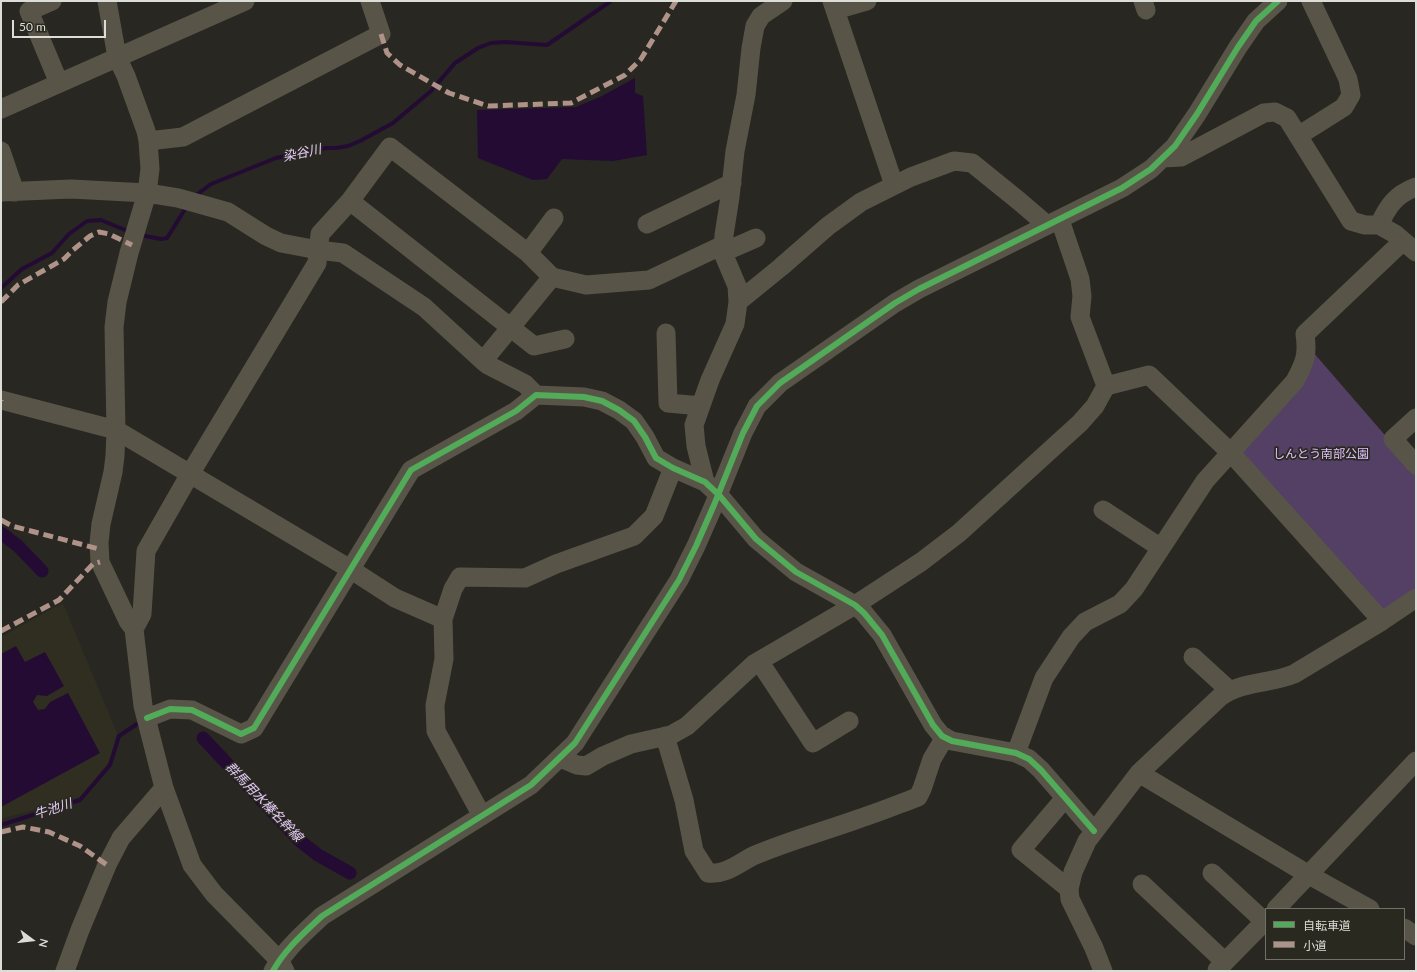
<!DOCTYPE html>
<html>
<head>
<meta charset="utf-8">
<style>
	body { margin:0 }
	#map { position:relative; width:1417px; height:972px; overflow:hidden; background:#282722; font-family:Lato,"Noto Sans JP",sans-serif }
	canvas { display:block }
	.frame { position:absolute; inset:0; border:2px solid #ddddd7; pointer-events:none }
	.legend { position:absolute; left:1265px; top:908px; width:140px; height:52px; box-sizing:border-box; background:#2a2920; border:1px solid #727169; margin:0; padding:5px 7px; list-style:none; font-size:12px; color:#ddddd7 }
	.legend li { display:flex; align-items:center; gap:8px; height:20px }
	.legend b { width:20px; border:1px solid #727169 }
	.north { position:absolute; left:12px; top:920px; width:40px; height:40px; -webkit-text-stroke:3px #2a2920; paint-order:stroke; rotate:105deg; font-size:11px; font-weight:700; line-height:16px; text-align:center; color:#ddddd7 }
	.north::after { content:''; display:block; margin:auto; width:14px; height:18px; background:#ddddd7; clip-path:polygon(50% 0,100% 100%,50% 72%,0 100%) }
	.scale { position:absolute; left:12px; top:20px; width:94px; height:18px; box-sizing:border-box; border:2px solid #ddddd7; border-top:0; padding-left:5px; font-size:12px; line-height:14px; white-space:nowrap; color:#ddddd7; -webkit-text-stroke:3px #2a2920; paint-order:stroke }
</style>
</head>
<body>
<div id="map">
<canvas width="1417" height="972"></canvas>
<div class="frame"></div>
<ul class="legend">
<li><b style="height:5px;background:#51ab58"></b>自転車道</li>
<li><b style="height:5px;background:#af9288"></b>小道</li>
</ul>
<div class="north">N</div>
<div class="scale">50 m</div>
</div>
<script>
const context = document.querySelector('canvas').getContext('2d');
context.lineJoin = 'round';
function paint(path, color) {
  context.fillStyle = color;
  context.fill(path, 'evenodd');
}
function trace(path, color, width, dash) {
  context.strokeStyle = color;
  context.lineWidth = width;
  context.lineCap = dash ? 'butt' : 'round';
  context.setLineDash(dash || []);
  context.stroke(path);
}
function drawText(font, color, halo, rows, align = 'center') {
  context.font = font + ' Lato,"Noto Sans JP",sans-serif';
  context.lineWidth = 3.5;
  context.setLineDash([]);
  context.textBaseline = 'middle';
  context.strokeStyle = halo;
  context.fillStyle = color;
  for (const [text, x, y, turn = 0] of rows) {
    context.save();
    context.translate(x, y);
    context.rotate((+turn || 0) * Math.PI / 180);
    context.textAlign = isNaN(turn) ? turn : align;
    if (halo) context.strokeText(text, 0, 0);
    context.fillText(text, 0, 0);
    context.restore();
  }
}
paint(new Path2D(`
	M 63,603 L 117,733 L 109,762 L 80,797 L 1,819 L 1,637 Z`), '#302e21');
paint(new Path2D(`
	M 1313,352 L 1416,471 L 1416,592 L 1381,613 L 1241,457 L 1244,450 Z`), '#543f65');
paint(new Path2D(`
	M 635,78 L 635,93 L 643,96 L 647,155 L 613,161 L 562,159 L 547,179 L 533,180 L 478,158 L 477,110 L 576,107 L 602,96 Z
	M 16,646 L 25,662 L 45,652 L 64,686 L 47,696 L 37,695 L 33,702 L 38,710 L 45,709 L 50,702 L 68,693 L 100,753 L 1,807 L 1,654 Z`), '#240b34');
trace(new Path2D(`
	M 195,196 L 211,184 L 276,158 L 326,148 L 336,148 L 348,146 L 360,141 L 393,123 L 431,91 L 455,63 L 478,48 L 491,43 L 505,42 L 547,45 L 611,1
	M 140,235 L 161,239 L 167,238 L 187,206
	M 1,288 L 22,269 L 52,253 L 69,234 L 87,221 L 101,220 L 130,232
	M 1,825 L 80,800 L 110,765 L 119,736 L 137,724`), '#240b34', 4);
trace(new Path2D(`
	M 1,533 L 18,546 L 42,571
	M 203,738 L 300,841 L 318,855 L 350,873`), '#240b34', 13);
trace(new Path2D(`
	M 52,1 L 29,11 L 59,83
	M 107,1 L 117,57 L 126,76 L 146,131 L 148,141 L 150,169 L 147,193 L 129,253 L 117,302 L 114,327 L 116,430 L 115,456 L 113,472 L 101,524 L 99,543 L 100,562 L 128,621 L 134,629 L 143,706 L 164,788 L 192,865 L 214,894 L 279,960 L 285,971
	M 783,1 L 761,16 L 755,26 L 751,48 L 746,95 L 735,151 L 730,197 L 724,235 L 723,253 L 737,286 L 738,302 L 781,267 L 828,226 L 861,202 L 911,177 L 954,161 L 972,163 L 1019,201 L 1047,225
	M 832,1 L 894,185
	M 1143,1 L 1146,10
	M 836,10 L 867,1
	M 1,109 L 245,1
	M 1298,136 L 1344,107 L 1351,95 L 1348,79 L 1311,1
	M 148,141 L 183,137 L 381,34 L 370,1
	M 1,151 L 15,192
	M 1163,158 L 1181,157 L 1264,113 L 1275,112 L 1287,118 L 1351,221 L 1365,225 L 1379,225 L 1395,234 L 1416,252
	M 1,192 L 71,189 L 147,193 L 178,198 L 228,212 L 266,236 L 281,243 L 318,250 L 343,253 L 424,307 L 483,361 L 488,365 L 525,384 L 536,395
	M 350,201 L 534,346 L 565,339
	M 1060,220 L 1080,279 L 1082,296 L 1080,317 L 1106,386 L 1149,375 L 1231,453 L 1382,621
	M 647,224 L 732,183
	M 1379,225 C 1388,206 1395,195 1416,187
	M 528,253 L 554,218
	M 552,277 L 586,285 L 649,280 L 723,245 L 733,248 L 756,238
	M 666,333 L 668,403 L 701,406
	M 1,400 L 116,430 L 350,569 L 395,598 L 443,619
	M 1416,418 L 1393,439 L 1416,465
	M 705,482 L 696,446 L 694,425 L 710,380 L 735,324 L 738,302
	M 1103,510 L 1161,548
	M 134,629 L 142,614 L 146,551 L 190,474 L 317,263 L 320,234 L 350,201 L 390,147 L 528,253 L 552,277 L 483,361
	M 1193,657 L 1229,690
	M 759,661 L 813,743 L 849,721
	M 147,718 L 170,709 L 192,710 L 241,734 L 254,728 L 411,470 L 516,411 L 536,395 L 584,397 L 602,401 L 619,410 L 634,421 L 645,437 L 656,458 L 673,468 L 705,482 L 719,495 L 756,539 L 796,572 L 855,605 L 864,613 L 882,635 L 933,725 L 942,736 L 952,741 L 1016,753 L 1029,759 L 1041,770 L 1094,831
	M 665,736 L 684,800 L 694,851 L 708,873 C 726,875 739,863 753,856 C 788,841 825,831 861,818 C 880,812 899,804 918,797 L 922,789 L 932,759 L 945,737
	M 1016,753 L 1044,678 L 1071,637 L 1085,622 L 1120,604 L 1134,589 L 1205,481 L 1295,381 C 1305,362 1308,355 1305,334 L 1402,242
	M 560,758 L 577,765 L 586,766 L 603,756 L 631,744 L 671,735 L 687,726 L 754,664 L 855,605 L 921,562 L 959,533 L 1080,423 L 1095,406 L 1106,386
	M 1139,773 L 1309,875 L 1370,909
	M 1065,798 L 1021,850 L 1069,889
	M 482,816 L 436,731 L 435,705 L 444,659 L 443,619 L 453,589 L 460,577 L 525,578 L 556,564 L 634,536 L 654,516 L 673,468
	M 1212,873 L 1264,921
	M 1142,884 L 1225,962
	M 1276,909 L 1416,761
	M 1404,928 L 1416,936
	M 1217,970 L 1266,920
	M 65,971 L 80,930 L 107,865 L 121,838 L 164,788
	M 273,971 C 285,949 304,933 322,916 L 531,785 L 575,743 L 679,580 L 696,546 L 714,505 L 743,433 L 757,406 L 780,383 L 895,303 L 919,289 L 1122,188 L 1151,169 L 1175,146 L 1197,114 L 1238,47 L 1256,21 L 1278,1
	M 1103,971 L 1094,948 L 1070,899 L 1069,889 L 1073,872 L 1087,841 L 1139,773 L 1220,697 C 1242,681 1270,684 1294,674 L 1382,621 L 1416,598`), '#585548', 19);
trace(new Path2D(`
	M 381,34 L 387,53 L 400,65 L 449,93 L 488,106 L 571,103 L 625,75 L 641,59 L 676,1
	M 1,302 L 18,285 L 64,259 L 73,250 L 90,236 L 99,232 L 109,234 L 132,245
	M 1,401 L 1,400
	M 1,520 L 12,526 L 99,549
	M 1,631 L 59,600 L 93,564 L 100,562
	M 1,832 L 23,827 L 49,832 L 80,846 L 107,865`), '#af9288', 5, [10, 5]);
trace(new Path2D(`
	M 147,718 L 170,709 L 192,710 L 241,734 L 254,728 L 411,470 L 516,411 L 536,395 L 584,397 L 602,401 L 619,410 L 634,421 L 645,437 L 656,458 L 673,468 L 705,482 L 719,495 L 756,539 L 796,572 L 855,605 L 864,613 L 882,635 L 933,725 L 942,736 L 952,741 L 1016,753 L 1029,759 L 1041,770 L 1094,831
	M 273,971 C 285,949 304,933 322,916 L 531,785 L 575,743 L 679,580 L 696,546 L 714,505 L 743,433 L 757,406 L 780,383 L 895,303 L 919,289 L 1122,188 L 1151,169 L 1175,146 L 1197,114 L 1238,47 L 1256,21 L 1278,1`), '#51ab58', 6);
drawText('12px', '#e2c0ff', '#2a2920', [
	["しんとう南部公園",1321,454]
]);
drawText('italic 13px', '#e4cafa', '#2a2920', [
	["染谷川",302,153,-12],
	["群馬用水榛名幹線",264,802,46],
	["牛池川",53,809,-18]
]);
</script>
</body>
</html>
